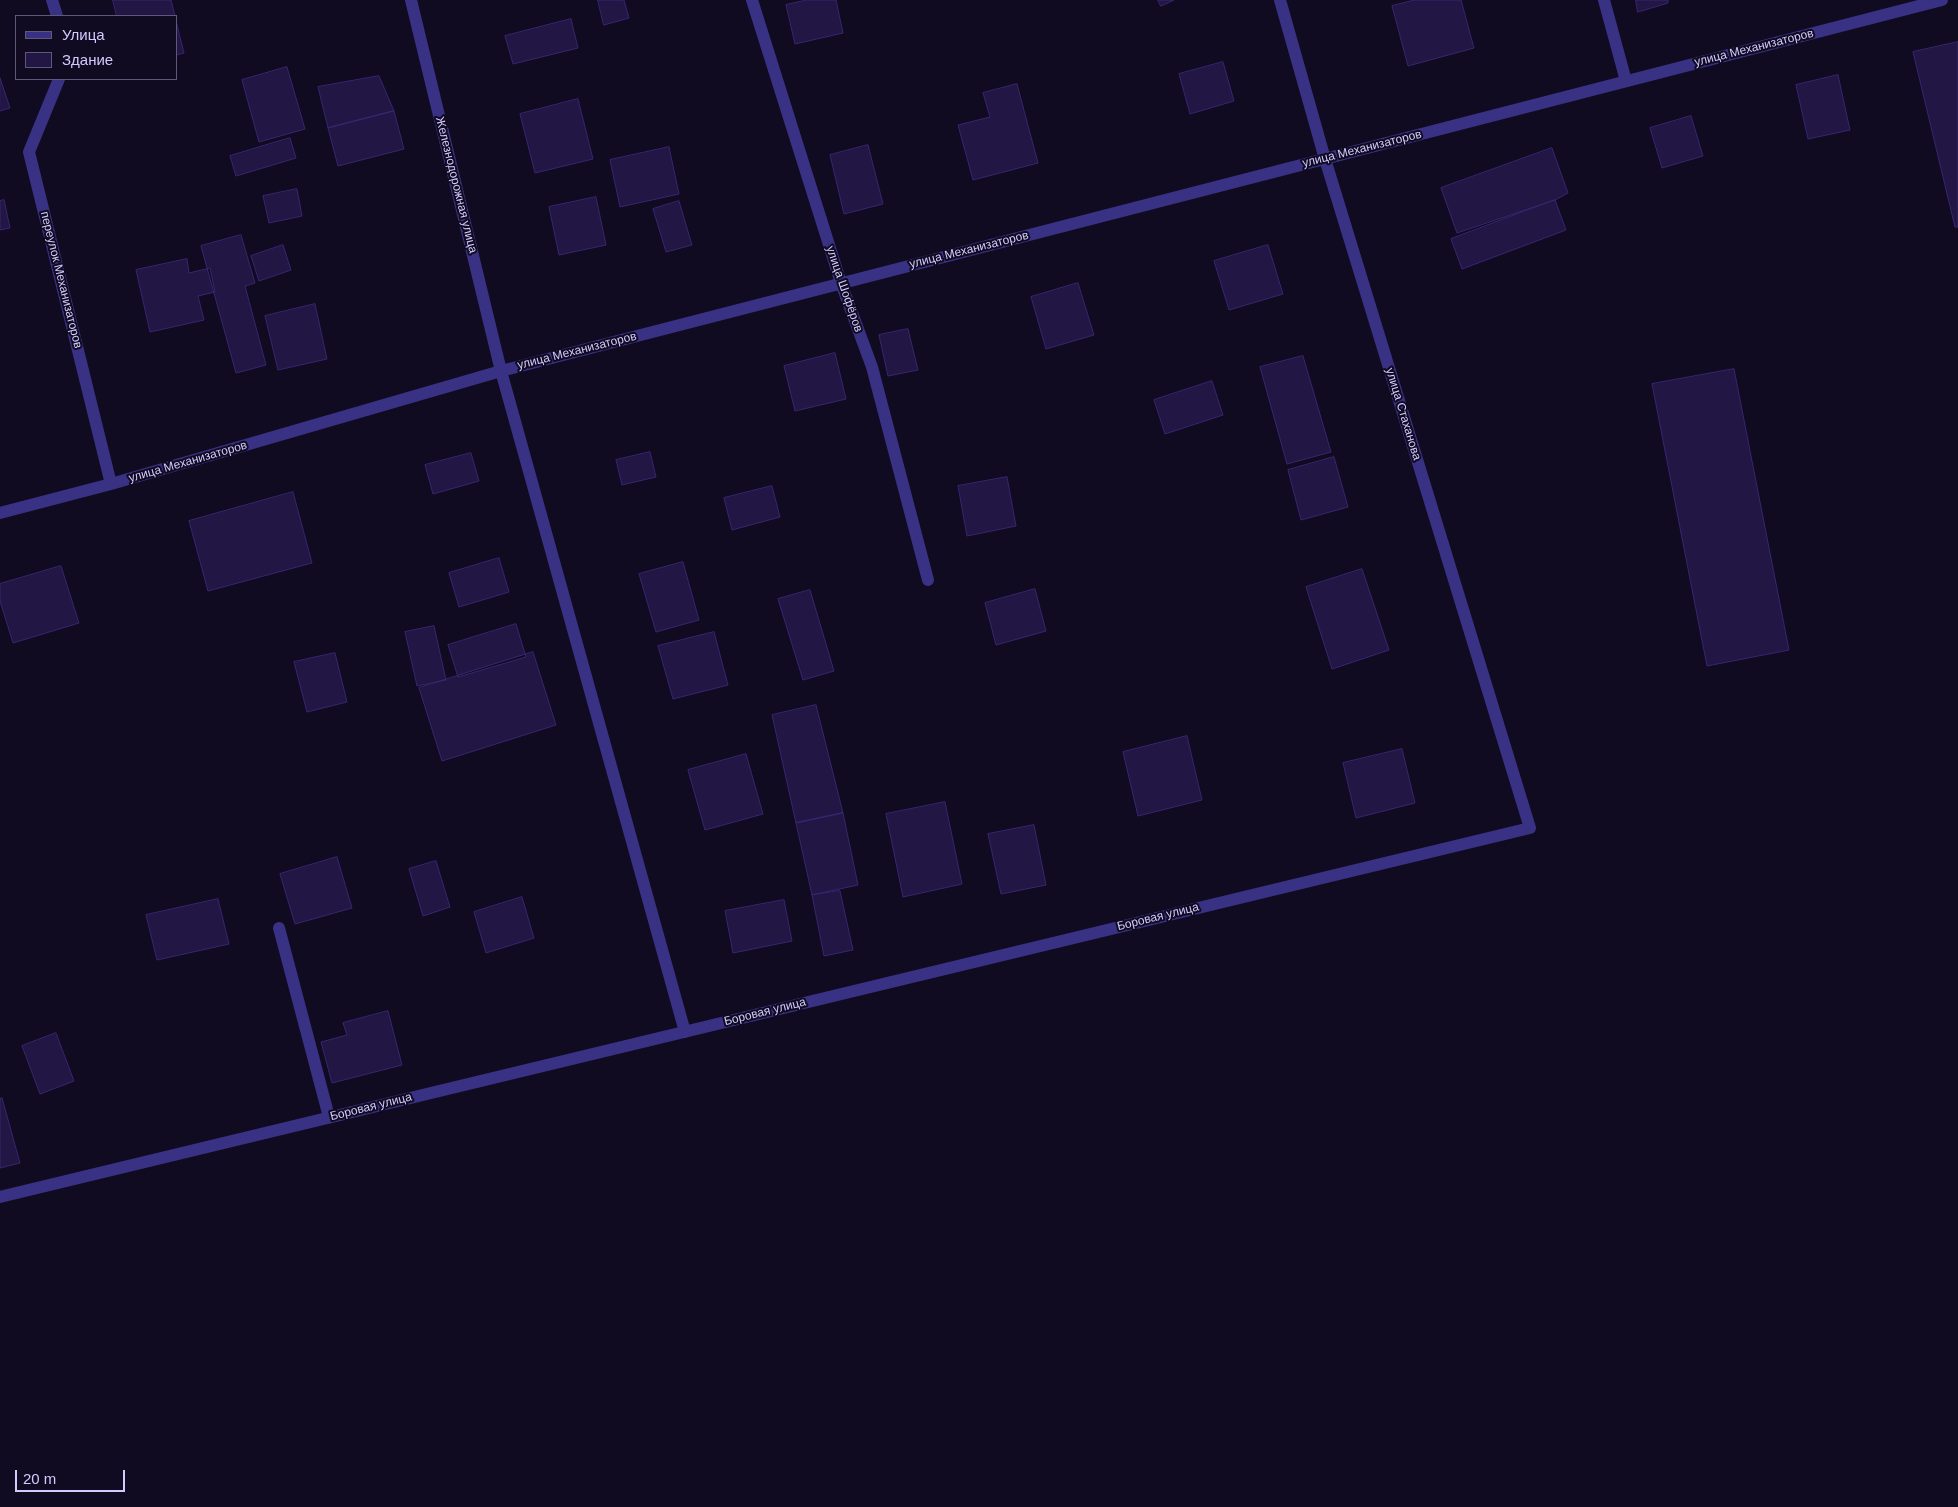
<!DOCTYPE html>
<html>
<head>
<meta charset="utf-8">
<style>
	body { margin:0 }
	#map { position:relative; width:1958px; height:1507px; overflow:hidden; background:#100b21; font-family:Helvetica,sans-serif }
	canvas { display:block }
	.legend { position:absolute; left:15px; top:15px; width:162px; height:65px; box-sizing:border-box; background:#100b21; border:1px solid #5e587a; margin:0; padding:6px 9px; list-style:none; font-size:15px; color:#d3cbff }
	.legend li { display:flex; align-items:center; gap:10px; height:25px }
	.legend b { width:25px; border:1px solid #5e587a }
	.scale { position:absolute; left:15px; top:1470px; width:110px; height:22px; box-sizing:border-box; border:2px solid #d3cbff; border-top:0; padding-left:6px; font-size:15px; line-height:18px; white-space:nowrap; color:#d3cbff; -webkit-text-stroke:4px #100b21; paint-order:stroke }
</style>
</head>
<body>
<div id="map">
<canvas width="1958" height="1507"></canvas>
<ul class="legend">
<li><b style="height:6px;background:#393284"></b>Улица</li>
<li><b style="height:14px;background:#211644"></b>Здание</li>
</ul>
<div class="scale">20 m</div>
</div>
<script>
const context = document.querySelector('canvas').getContext('2d');
context.lineJoin = 'round';
function paint(path, color) {
  context.fillStyle = color;
  context.fill(path, 'evenodd');
}
function trace(path, color, width, dash) {
  context.strokeStyle = color;
  context.lineWidth = width;
  context.lineCap = dash ? 'butt' : 'round';
  context.setLineDash(dash || []);
  context.stroke(path);
}
function drawText(font, color, halo, rows, align = 'center') {
  context.font = font + ' Helvetica,sans-serif';
  context.lineWidth = 4;
  context.setLineDash([]);
  context.textBaseline = 'middle';
  context.strokeStyle = halo;
  context.fillStyle = color;
  for (const [text, x, y, turn = 0] of rows) {
    context.save();
    context.translate(x, y);
    context.rotate((+turn || 0) * Math.PI / 180);
    context.textAlign = isNaN(turn) ? turn : align;
    if (halo) context.strokeText(text, 0, 0);
    context.fillText(text, 0, 0);
    context.restore();
  }
}
const building = new Path2D(`
	M 113,0 L 171,0 L 175,16 L 117,16 Z
	M 598,0 L 624,0 L 629,18 L 604,25 Z
	M 807,0 L 836,0 L 843,33 L 795,44 L 786,5 Z
	M 1158,0 L 1174,0 L 1161,6 Z
	M 1415,0 L 1461,0 L 1474,48 L 1408,66 L 1392,6 Z
	M 1636,0 L 1668,0 L 1668,3 L 1638,12 Z
	M 571,19 L 578,48 L 513,64 L 505,36 Z
	M 176,21 L 184,53 L 176,55 Z
	M 1958,42 L 1958,227 L 1955,227 L 1913,52 Z
	M 1223,62 L 1234,101 L 1190,114 L 1179,74 Z
	M 287,67 L 305,129 L 259,142 L 242,80 Z
	M 1838,75 L 1850,130 L 1808,139 L 1796,85 Z
	M 379,76 L 394,111 L 328,128 L 318,87 Z
	M 0,78 L 10,108 L 0,111 Z
	M 1017,84 L 1038,163 L 973,180 L 958,125 L 990,117 L 983,93 Z
	M 578,99 L 593,159 L 535,173 L 520,114 Z
	M 394,111 L 404,149 L 338,166 L 328,128 Z
	M 1691,116 L 1703,156 L 1662,168 L 1650,128 Z
	M 290,138 L 296,158 L 236,176 L 230,156 Z
	M 868,145 L 883,204 L 844,214 L 830,155 Z
	M 669,147 L 679,194 L 620,207 L 610,160 Z
	M 1552,148 L 1568,193 L 1555,200 L 1457,233 L 1441,188 Z
	M 297,189 L 302,216 L 269,223 L 263,196 Z
	M 596,197 L 606,245 L 559,255 L 549,207 Z
	M 4,200 L 10,228 L 0,230 L 0,201 Z
	M 1555,200 L 1566,230 L 1462,269 L 1451,239 Z
	M 679,201 L 692,245 L 666,252 L 653,209 Z
	M 241,235 L 255,283 L 245,286 L 266,365 L 236,373 L 201,246 Z
	M 283,245 L 291,270 L 259,281 L 251,256 Z
	M 1268,245 L 1283,294 L 1229,310 L 1214,261 Z
	M 187,259 L 189,273 L 210,268 L 215,292 L 198,296 L 204,320 L 150,332 L 136,270 Z
	M 1078,283 L 1094,335 L 1046,349 L 1031,297 Z
	M 315,304 L 327,359 L 278,370 L 265,316 Z
	M 908,329 L 918,370 L 888,376 L 879,335 Z
	M 835,353 L 846,399 L 795,411 L 784,366 Z
	M 1303,356 L 1331,452 L 1287,464 L 1260,367 Z
	M 1734,369 L 1789,650 L 1707,666 L 1652,384 Z
	M 1212,381 L 1223,415 L 1165,434 L 1154,400 Z
	M 650,452 L 656,477 L 622,485 L 616,460 Z
	M 471,453 L 479,481 L 433,494 L 425,465 Z
	M 1334,457 L 1348,507 L 1301,520 L 1288,470 Z
	M 1007,477 L 1016,526 L 967,536 L 958,486 Z
	M 772,486 L 780,517 L 732,530 L 724,498 Z
	M 293,492 L 312,563 L 208,591 L 189,521 Z
	M 499,558 L 509,592 L 459,607 L 449,573 Z
	M 683,562 L 699,620 L 656,632 L 639,574 Z
	M 61,566 L 79,623 L 13,643 L 0,601 L 0,584 Z
	M 1362,569 L 1389,650 L 1332,669 L 1306,587 Z
	M 1035,589 L 1046,631 L 996,645 L 985,603 Z
	M 810,590 L 834,671 L 803,680 L 778,599 Z
	M 516,624 L 526,657 L 458,677 L 448,645 Z
	M 434,626 L 446,680 L 417,686 L 405,632 Z
	M 714,632 L 728,685 L 673,699 L 658,646 Z
	M 533,652 L 556,725 L 442,761 L 419,688 Z
	M 335,653 L 347,702 L 307,712 L 294,662 Z
	M 816,705 L 843,813 L 796,823 L 772,715 Z
	M 1187,736 L 1202,800 L 1138,816 L 1123,752 Z
	M 1402,749 L 1415,803 L 1356,818 L 1343,763 Z
	M 746,754 L 763,814 L 705,830 L 688,770 Z
	M 945,802 L 962,884 L 903,897 L 886,814 Z
	M 843,813 L 858,885 L 812,895 L 796,823 Z
	M 1034,825 L 1046,885 L 1001,894 L 988,834 Z
	M 337,857 L 352,908 L 295,924 L 280,874 Z
	M 436,861 L 450,907 L 423,916 L 409,869 Z
	M 840,891 L 853,950 L 824,956 L 812,895 Z
	M 522,897 L 534,938 L 486,953 L 474,912 Z
	M 218,899 L 229,944 L 157,960 L 146,915 Z
	M 784,900 L 792,941 L 733,953 L 725,911 Z
	M 388,1011 L 402,1065 L 332,1083 L 321,1042 L 347,1035 L 343,1023 Z
	M 56,1033 L 74,1081 L 40,1094 L 22,1046 Z
	M 2,1098 L 20,1163 L 0,1168 L 0,1099 Z`);
paint(building, '#211644');
trace(building, '#382671', 1);
trace(new Path2D(`
	M 52,0 L 57,16
	M 411,0 L 501,371 L 685,1032
	M 752,0 L 841,283 L 872,367 L 928,580
	M 1604,0 L 1626,81
	M 59,79 L 29,152 L 111,484
	M 0,513 L 111,484 L 501,371 L 1942,0
	M 279,928 L 329,1117
	M 0,1197 L 1530,828 L 1325,159 L 1280,0`), '#393284', 12);
drawText('12px', '#d3cbff', '#100b21', [
	["улица Механизаторов",1754,48,-14],
	["улица Механизаторов",1362,149,-14],
	["Железнодорожная улица",456,185,76],
	["улица Механизаторов",969,250,-14],
	["переулок Механизаторов",61,280,76],
	["улица Шофёров",844,289,71],
	["улица Механизаторов",577,351,-14],
	["улица Стаханова",1403,414,73],
	["улица Механизаторов",188,462,-16],
	["Боровая улица",1158,917,-14],
	["Боровая улица",765,1012,-14],
	["Боровая улица",371,1107,-14]
]);
</script>
</body>
</html>
